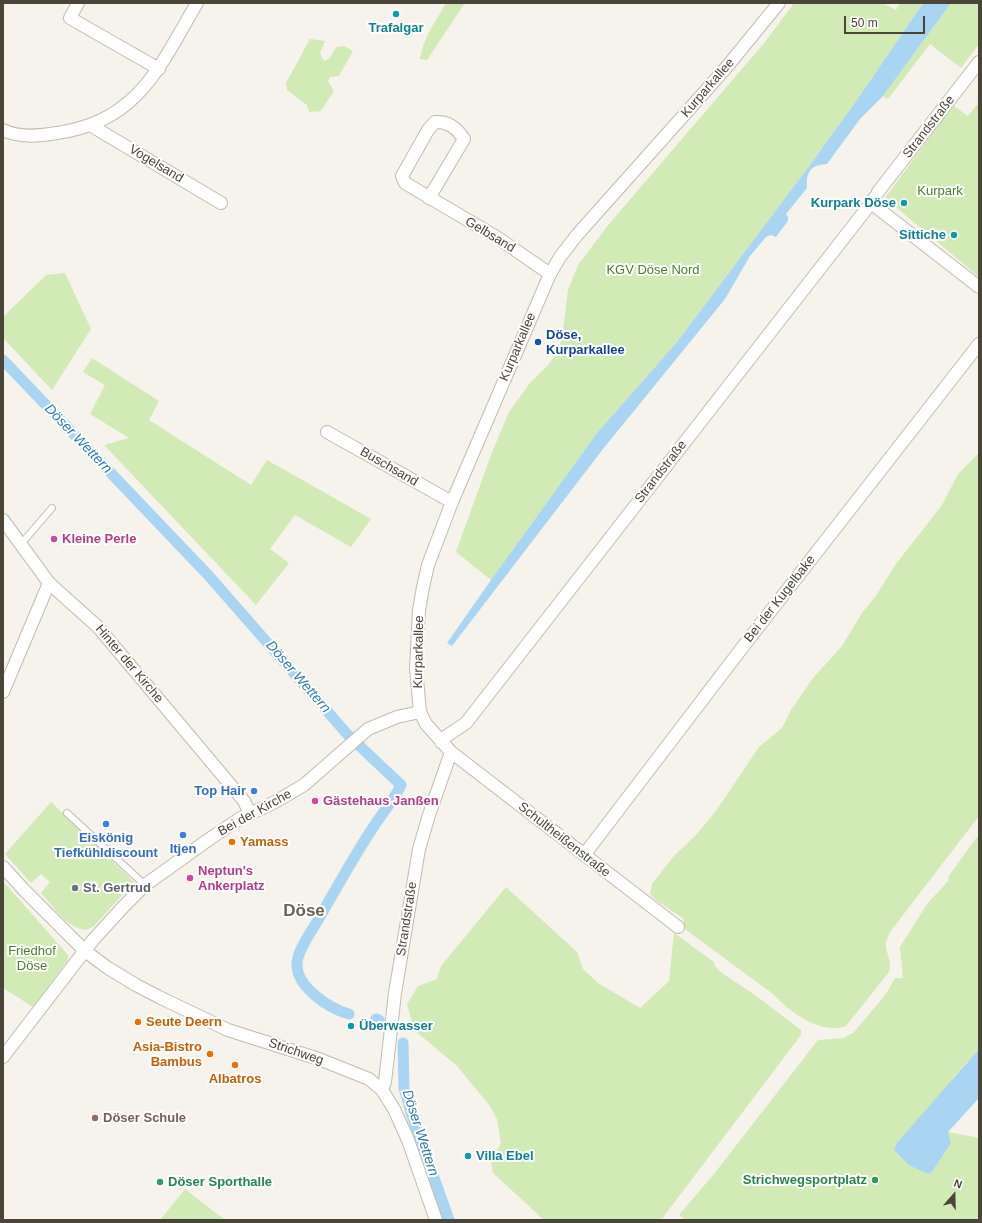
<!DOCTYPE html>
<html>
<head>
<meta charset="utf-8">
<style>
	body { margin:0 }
	#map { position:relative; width:982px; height:1223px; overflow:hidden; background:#f6f3ec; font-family:Arial,sans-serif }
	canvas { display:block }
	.frame { position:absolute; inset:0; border:4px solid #4b4439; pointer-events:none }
	.north { position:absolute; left:934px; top:1175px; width:40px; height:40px; -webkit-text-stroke:3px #fff; paint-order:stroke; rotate:20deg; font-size:11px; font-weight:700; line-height:16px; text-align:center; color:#4b4439 }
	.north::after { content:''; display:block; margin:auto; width:14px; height:18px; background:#4b4439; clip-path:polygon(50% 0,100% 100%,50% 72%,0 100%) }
	.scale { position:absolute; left:844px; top:16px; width:81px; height:18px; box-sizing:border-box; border:2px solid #4b4439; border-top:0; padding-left:5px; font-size:12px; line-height:14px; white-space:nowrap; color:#4b4439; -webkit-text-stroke:3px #fff; paint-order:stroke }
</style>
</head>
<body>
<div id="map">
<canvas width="982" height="1223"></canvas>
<div class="frame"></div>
<div class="north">N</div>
<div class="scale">50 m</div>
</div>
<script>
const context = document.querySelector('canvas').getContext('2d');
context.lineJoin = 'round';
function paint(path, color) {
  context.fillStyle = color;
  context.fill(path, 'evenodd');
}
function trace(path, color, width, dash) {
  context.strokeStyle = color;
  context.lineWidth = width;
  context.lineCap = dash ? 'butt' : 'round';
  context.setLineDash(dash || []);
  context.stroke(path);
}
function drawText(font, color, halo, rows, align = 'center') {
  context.font = font + ' Arial,sans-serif';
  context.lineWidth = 4;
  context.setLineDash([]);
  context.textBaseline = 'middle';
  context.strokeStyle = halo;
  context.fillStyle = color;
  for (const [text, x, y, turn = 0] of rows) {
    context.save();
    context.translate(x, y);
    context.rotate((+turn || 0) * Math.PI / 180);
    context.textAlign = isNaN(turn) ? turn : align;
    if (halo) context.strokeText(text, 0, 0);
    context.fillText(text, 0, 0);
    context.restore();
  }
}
paint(new Path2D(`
	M 446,3 L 465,3 L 427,60 L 420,59 C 423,38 436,21 446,3 Z
	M 794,3 L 883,3 L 896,10 L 900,3 L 923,3 L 859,97 L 810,165 L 677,342 L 597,433 L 491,580 L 456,552 L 491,455 L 509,412 L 530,383 L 548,365 L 558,351 L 562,338 L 568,290 L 578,265 L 609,224 L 765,42 Z
	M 951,3 L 979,3 L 979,44 L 961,68 L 930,44 L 888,99 L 883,96 Z
	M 310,39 L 325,41 L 320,53 L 324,61 L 330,58 L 336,47 L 344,46 L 353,51 L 339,76 L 330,77 L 328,81 L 334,91 L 321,111 L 309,112 L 307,105 L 287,90 L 286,83 Z
	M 979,102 L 979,277 L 885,198 L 953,105 L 968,116 Z
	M 65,273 L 91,329 L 52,390 L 3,338 L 3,317 L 46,275 Z
	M 92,358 L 159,401 L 149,420 L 251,485 L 267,460 L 371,519 L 351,547 L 295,515 L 270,549 L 289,563 L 256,605 L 104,445 L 129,438 L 90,414 L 105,385 L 83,372 Z
	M 979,453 L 979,816 L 890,932 C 888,937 885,942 886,948 C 888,957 892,962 889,972 L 846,1026 C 820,1035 790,1012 773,994 L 682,927 L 684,919 L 657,901 L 650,894 L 652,884 L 674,856 L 696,835 L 716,811 L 759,747 L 782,728 L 791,710 L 813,678 L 842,646 L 862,613 L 875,597 L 896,564 L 942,505 L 958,474 Z
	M 51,802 L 134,882 L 94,926 L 87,930 C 67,929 54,907 41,893 L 50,882 L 41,874 L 31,883 L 5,854 Z
	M 979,834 L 979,1049 L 952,1079 L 928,1174 L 932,1172 L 951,1143 L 948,1132 L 979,1138 L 979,1220 L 685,1220 L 679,1215 L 714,1174 L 818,1040 L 844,1038 L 854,1032 L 886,994 L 895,978 L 903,978 L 900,947 L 927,904 L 949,880 L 948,877 Z
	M 3,881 L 68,955 L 68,960 L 33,1007 L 3,988 Z
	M 506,887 L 577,952 L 583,969 L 598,983 L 640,1008 L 669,981 L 674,933 L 714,962 L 715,966 L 722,973 L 755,995 L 801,1030 L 801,1035 L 661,1220 L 544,1220 L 493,1173 L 491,1162 L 501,1143 L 497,1119 L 490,1106 L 457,1066 L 414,1030 L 407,1004 L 418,986 L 437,979 L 441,966 Z
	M 185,1189 L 225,1220 L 160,1220 Z`), '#d2eab5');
paint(new Path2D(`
	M 923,3 L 951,3 L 883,96 L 860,119 L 827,164 C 810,165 806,172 807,188 L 786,214 L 788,217 L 788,221 L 776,237 L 771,235 L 766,237 L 750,256 L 725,299 L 603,449 L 452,646 L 447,643 L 491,580 L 597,433 L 677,342 L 810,165 L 859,97 Z
	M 979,1049 L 979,1098 L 948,1132 L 951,1143 L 932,1172 L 928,1174 L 909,1165 L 894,1150 L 897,1143 Z`), '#a9d4f2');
trace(new Path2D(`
	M 3,360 L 209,576 L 348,735 L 401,785 C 394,800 383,812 374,826 C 354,856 336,889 318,920 C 311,932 297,951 297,964 C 296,987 330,1009 349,1014
	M 376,1019 L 379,1020
	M 403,1043 L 404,1088 L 412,1116 L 449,1220`), '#a9d4f2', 11);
const lane = new Path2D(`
	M 21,544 L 52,508
	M 67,813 L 145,885`);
const street = new Path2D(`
	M 78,3 L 70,18 L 159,69
	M 90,125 L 221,203
	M 3,130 C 19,138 39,136 57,133 C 138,122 160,66 197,3
	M 878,192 L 979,62
	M 429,198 L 464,139 C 457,128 447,121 435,122 L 428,130 L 402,176 L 405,183 L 498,238 L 550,274
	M 871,203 L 979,287
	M 327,432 L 452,502
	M 3,520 L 49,583 L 98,627 L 244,801 L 250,814
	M 3,692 L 49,583
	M 441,742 L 445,737 L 466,723 L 871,203 L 875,197
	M 584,855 L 745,644 L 979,344
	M 3,867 L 25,891 L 85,951 L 108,968 L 136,985 L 159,997 L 228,1030 L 319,1059 L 369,1079 L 382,1090 L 394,1109 L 408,1140 L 436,1220
	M 678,927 L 451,752 L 426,724 L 420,712 L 416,668 L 419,610 L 423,587 L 428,565 L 452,502 L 550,274 L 560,257 L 577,235 L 725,69 L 779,3
	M 3,1057 L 93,940 L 124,906 L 145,885 L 208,840 L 239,819 L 275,802 L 304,785 L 368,729 L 397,717 L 420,712
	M 382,1090 L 385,1082 L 395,993 L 419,849 L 429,815 L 451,752`);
trace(lane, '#c2bbae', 8);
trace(street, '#c2bbae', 14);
trace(lane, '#fff', 6);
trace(street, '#fff', 12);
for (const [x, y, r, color] of [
	[396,14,4,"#0f9aa8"],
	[904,203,4,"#0f9aa8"],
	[954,235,4,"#0f9aa8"],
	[538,342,4,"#1a4fb4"],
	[54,539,4,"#d1479c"],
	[254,791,4,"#3f7fe0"],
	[315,801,4,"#d1479c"],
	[106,824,4,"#3f7fe0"],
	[183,835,4,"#3f7fe0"],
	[232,842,4,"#e8710a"],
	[190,878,4,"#d1479c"],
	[75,888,4,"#6b7280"],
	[138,1022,4,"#e8710a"],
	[351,1026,4,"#0f9aa8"],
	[210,1054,4,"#e8710a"],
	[235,1065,4,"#e8710a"],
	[95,1118,4,"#8d6e63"],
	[468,1156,4,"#0f9aa8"],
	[875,1180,4,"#2e9e5b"],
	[160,1182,4,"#2e9e5b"]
]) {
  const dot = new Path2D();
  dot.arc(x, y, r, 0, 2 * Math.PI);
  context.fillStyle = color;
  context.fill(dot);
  trace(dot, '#fff', 1.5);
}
drawText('bold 13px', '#0d838f', '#fff', [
	["Trafalgar",396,28,"center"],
	["Kurpark Döse",896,203],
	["Sittiche",946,235],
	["Überwasser",359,1026,"left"],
	["Villa Ebel",476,1156,"left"]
], 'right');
drawText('13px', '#4b4439', '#fff', [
	["Kurparkallee",708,88,-49],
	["Strandstraße",929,127,-52],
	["Vogelsand",156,164,31],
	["Gelbsand",490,235,31],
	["Kurparkallee",518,347,-67],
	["Buschsand",389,467,30],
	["Strandstraße",661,472,-52],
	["Bei der Kugelbake",780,599,-52],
	["Kurparkallee",419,652,-89],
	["Hinter der Kirche",129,664,50],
	["Bei der Kirche",255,813,-29],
	["Schultheißenstraße",564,840,38],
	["Strandstraße",407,919,-81],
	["Strichweg",296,1052,19]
]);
drawText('13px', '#4a7f2a', '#fff', [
	["Kurpark",940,191],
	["KGV Döse Nord",653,270],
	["Friedhof",32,951],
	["Döse",32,966]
]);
drawText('bold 13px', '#164399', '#fff', [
	["Döse,",546,335],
	["Kurparkallee",546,350]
], 'left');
drawText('bold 13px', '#b23c85', '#fff', [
	["Kleine Perle",62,539],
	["Gästehaus Janßen",323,801],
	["Neptun's",198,871],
	["Ankerplatz",198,886]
], 'left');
drawText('bold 13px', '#366cbe', '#fff', [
	["Top Hair",246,791,"right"],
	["Eiskönig",106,838],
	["Tiefkühldiscount",106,853],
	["Itjen",183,849]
]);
drawText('bold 13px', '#c56008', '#fff', [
	["Yamass",240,842],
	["Seute Deern",146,1022],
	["Asia-Bistro",202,1047,"right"],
	["Bambus",202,1062,"right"],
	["Albatros",235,1079,"center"]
], 'left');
drawText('bold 13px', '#5b616d', '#fff', [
	["St. Gertrud",83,888]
], 'left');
drawText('bold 13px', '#785e54', '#fff', [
	["Döser Schule",103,1118]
], 'left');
drawText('bold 13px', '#27864d', '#fff', [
	["Strichwegsportplatz",867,1180],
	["Döser Sporthalle",168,1182,"left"]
], 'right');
drawText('italic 14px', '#2e7ab2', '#fff', [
	["Döser Wettern",78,439,46],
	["Döser Wettern",298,677,49],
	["Döser Wettern",420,1133,72]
]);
drawText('bold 17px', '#6e6250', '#fff', [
	["Döse",304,911]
]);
</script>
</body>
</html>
